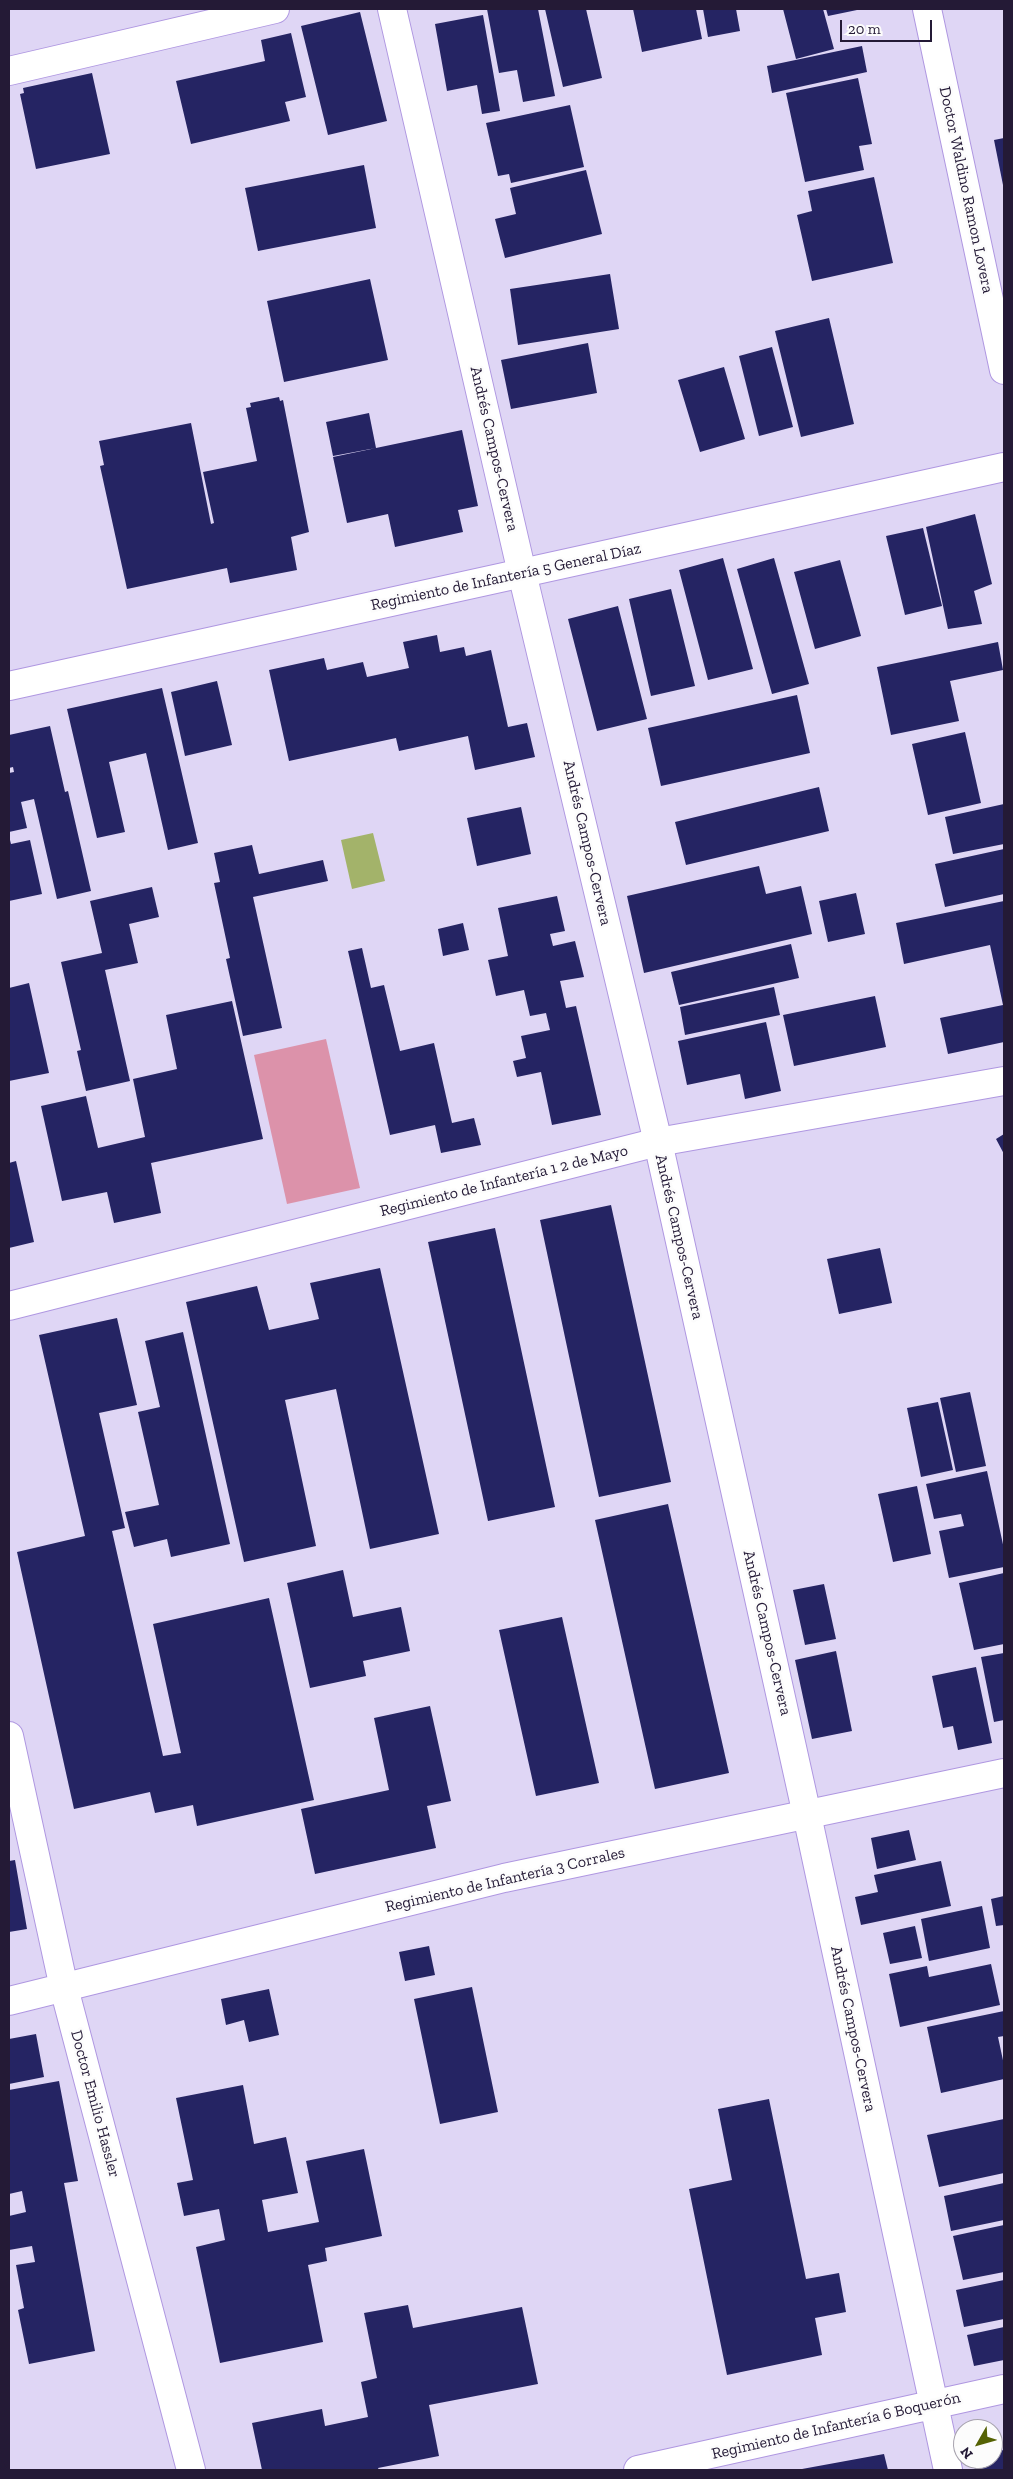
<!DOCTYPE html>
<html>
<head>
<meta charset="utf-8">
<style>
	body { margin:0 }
	#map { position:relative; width:1013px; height:2479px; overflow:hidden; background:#dfd6f5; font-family:"Zilla Slab",serif }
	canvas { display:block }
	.frame { position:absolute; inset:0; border:10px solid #241a36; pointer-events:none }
	.north { position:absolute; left:953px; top:2419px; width:50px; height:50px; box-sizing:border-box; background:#fcfcfc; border:1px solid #a6a2ad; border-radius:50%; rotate:232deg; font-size:14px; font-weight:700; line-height:20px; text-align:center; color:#241a36 }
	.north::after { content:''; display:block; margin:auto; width:18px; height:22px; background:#556204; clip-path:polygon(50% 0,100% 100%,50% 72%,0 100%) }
	.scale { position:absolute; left:840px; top:20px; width:92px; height:22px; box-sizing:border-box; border:2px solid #241a36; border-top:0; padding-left:6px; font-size:15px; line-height:18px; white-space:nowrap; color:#241a36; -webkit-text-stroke:4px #fcfcfc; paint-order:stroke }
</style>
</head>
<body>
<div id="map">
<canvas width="1013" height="2479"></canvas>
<div class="frame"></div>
<div class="north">N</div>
<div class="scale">20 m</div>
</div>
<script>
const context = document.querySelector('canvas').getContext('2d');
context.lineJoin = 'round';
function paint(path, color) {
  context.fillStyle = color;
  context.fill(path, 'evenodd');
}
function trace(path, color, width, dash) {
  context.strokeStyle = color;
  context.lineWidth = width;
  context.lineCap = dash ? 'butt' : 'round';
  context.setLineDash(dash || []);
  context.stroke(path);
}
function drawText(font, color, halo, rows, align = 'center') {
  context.font = font + ' "Zilla Slab",serif';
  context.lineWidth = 5;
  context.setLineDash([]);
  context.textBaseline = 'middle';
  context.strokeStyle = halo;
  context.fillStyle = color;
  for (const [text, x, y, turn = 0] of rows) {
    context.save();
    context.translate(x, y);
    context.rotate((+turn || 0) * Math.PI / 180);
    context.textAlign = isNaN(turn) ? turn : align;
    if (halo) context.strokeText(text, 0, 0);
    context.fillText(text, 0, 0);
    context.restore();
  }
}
paint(new Path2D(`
	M 326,1039 L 360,1188 L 287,1204 L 254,1055 Z`), '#dc92aa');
paint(new Path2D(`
	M 373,833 L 385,881 L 352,889 L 341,840 Z`), '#a3b36a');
paint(new Path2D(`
	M 487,9 L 538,9 L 555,96 L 523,102 L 517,70 L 499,73 Z
	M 545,9 L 586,9 L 602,78 L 563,87 Z
	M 633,9 L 696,9 L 702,39 L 642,52 Z
	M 703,9 L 736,9 L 740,31 L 708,37 Z
	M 783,9 L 823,9 L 834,49 L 796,59 Z
	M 826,9 L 857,9 L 857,10 L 828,16 Z
	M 360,12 L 387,121 L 328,135 L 301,26 Z
	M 483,15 L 500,111 L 482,114 L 477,85 L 447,91 L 435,24 Z
	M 291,33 L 306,97 L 285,102 L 290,121 L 191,144 L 176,81 L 265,61 L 261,40 Z
	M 862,46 L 867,72 L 772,93 L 767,66 Z
	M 92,73 L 110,154 L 36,169 L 20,94 L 24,93 L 23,88 Z
	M 858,78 L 872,144 L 859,146 L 864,170 L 805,182 L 786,93 Z
	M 570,105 L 584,167 L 511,183 L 509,174 L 498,176 L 486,123 Z
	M 1004,138 L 1004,185 L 1003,185 L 994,140 Z
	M 364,165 L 376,228 L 258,251 L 245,188 Z
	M 586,170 L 602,234 L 505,258 L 495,219 L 516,214 L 510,188 Z
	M 874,177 L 893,263 L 812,281 L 797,215 L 812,211 L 808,191 Z
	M 610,274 L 619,329 L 518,345 L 510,289 Z
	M 370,279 L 388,360 L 284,382 L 267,301 Z
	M 829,318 L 854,424 L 801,437 L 775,331 Z
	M 588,343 L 597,393 L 511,409 L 501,360 Z
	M 772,347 L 793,427 L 759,436 L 739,356 Z
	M 724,367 L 745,439 L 700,452 L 678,380 Z
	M 279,397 L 280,401 L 283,400 L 309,532 L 291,537 L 297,570 L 230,583 L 227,568 L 127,589 L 100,466 L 104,465 L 99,441 L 191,423 L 211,524 L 214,523 L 203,472 L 257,461 L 246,408 L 251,407 L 250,403 Z
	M 369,413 L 376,448 L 333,456 L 326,422 Z
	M 462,430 L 478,506 L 458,510 L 463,532 L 395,547 L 388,514 L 347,523 L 333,457 Z
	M 975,514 L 992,584 L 974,591 L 982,624 L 948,629 L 926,527 Z
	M 923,528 L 942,606 L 905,615 L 886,536 Z
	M 723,558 L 753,669 L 708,680 L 679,570 Z
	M 774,558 L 809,684 L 772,694 L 737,569 Z
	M 840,560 L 861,636 L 815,649 L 794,572 Z
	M 671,589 L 695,686 L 651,696 L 629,599 Z
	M 618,606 L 647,719 L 597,731 L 568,619 Z
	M 437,635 L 440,652 L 464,647 L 466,656 L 491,650 L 508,727 L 527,723 L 535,757 L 475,770 L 468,736 L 399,751 L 396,738 L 289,761 L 269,670 L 324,658 L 327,670 L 363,662 L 367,677 L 409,668 L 403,642 Z
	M 998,642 L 1003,670 L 950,681 L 959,721 L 891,735 L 877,667 Z
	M 217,681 L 232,745 L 185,756 L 171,692 Z
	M 162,688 L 198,843 L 168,850 L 146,753 L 109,762 L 125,832 L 97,838 L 67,709 Z
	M 797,695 L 810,753 L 661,786 L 648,728 Z
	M 50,726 L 65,792 L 68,791 L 91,891 L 57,899 L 34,799 L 21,802 L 27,828 L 9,832 L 9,773 L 14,772 L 13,767 L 9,768 L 9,735 Z
	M 965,732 L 981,803 L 928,815 L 912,744 Z
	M 819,787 L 829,831 L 686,865 L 675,822 Z
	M 1004,804 L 1004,844 L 953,854 L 945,817 Z
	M 521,807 L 531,854 L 477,866 L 467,818 Z
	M 9,836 L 11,844 L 30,840 L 42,894 L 9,901 Z
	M 252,845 L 259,874 L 323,860 L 328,881 L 253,897 L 282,1028 L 243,1036 L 226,959 L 230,958 L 214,883 L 220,882 L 214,853 Z
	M 1004,849 L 1004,894 L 945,907 L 935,864 Z
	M 759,866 L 766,894 L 801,886 L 812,934 L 644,973 L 627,896 Z
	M 152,887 L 159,917 L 129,924 L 138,963 L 105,970 L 130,1081 L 86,1091 L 77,1051 L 81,1050 L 61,962 L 102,953 L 90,901 Z
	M 856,893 L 865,934 L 828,942 L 819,901 Z
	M 557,896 L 565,931 L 550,934 L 553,946 L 575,941 L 584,977 L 560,981 L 566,1008 L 576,1006 L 601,1115 L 552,1125 L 541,1072 L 517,1077 L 513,1061 L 526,1058 L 521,1036 L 550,1030 L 546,1013 L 530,1016 L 524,990 L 496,996 L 488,960 L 508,956 L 498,908 Z
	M 1004,901 L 1004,1042 L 948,1054 L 940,1018 L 1003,1005 L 990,945 L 904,964 L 896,923 Z
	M 463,923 L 469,950 L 443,956 L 438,929 Z
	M 791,944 L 799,978 L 679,1005 L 671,972 Z
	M 362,948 L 371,988 L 384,985 L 400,1051 L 434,1043 L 452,1123 L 474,1118 L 481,1145 L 441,1153 L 435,1125 L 390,1135 L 348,951 Z
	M 29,983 L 49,1073 L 9,1081 L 9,988 Z
	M 774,987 L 780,1015 L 685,1035 L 680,1007 Z
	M 875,996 L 886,1047 L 794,1066 L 783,1015 Z
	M 232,1001 L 263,1139 L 151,1163 L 161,1213 L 114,1223 L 107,1192 L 62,1201 L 41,1106 L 86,1096 L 98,1148 L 145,1137 L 133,1079 L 177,1069 L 166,1015 Z
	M 766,1022 L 781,1091 L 745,1099 L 740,1074 L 687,1085 L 678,1041 Z
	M 1004,1134 L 1004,1154 L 996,1139 Z
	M 16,1161 L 34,1242 L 9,1248 L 9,1163 Z
	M 611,1205 L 671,1482 L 599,1497 L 540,1220 Z
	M 495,1228 L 555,1507 L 488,1521 L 428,1242 Z
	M 880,1248 L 892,1303 L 839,1314 L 827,1259 Z
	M 380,1268 L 439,1534 L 370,1549 L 336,1389 L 285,1400 L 316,1546 L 244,1562 L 186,1302 L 257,1286 L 269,1330 L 319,1319 L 310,1283 Z
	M 117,1318 L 137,1405 L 99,1413 L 125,1528 L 112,1531 L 163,1756 L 181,1753 L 153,1624 L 269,1598 L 314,1800 L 197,1826 L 193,1805 L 155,1813 L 150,1792 L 74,1809 L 17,1552 L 85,1536 L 39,1335 Z
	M 183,1332 L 230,1544 L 171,1557 L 167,1539 L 134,1547 L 125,1512 L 159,1505 L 138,1412 L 160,1407 L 145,1341 Z
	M 970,1392 L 986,1466 L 956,1472 L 940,1398 Z
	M 938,1402 L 953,1470 L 921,1477 L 907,1408 Z
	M 987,1471 L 1004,1549 L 1004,1567 L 949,1578 L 939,1531 L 964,1526 L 961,1514 L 934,1519 L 926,1484 Z
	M 917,1486 L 931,1554 L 893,1562 L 878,1494 Z
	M 668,1504 L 729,1773 L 655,1789 L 595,1520 Z
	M 343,1570 L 353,1617 L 401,1607 L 410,1651 L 363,1661 L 366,1676 L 310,1688 L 287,1583 Z
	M 1004,1573 L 1004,1644 L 974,1650 L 959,1583 Z
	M 824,1584 L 836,1639 L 805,1645 L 793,1590 Z
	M 562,1617 L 599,1783 L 536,1796 L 499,1630 Z
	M 836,1651 L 852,1731 L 812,1739 L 795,1660 Z
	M 1004,1653 L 1004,1720 L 994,1722 L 981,1657 Z
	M 976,1667 L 992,1743 L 958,1750 L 953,1726 L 943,1728 L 932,1676 Z
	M 430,1706 L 451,1801 L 427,1806 L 436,1848 L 315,1874 L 301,1809 L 389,1790 L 374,1718 Z
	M 909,1830 L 916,1860 L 877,1869 L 871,1838 Z
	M 15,1860 L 27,1929 L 9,1932 L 9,1861 Z
	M 941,1861 L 951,1906 L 861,1925 L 855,1897 L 878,1892 L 874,1875 Z
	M 1004,1896 L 1004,1925 L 996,1926 L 991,1899 Z
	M 982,1906 L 990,1948 L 929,1961 L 921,1919 Z
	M 915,1926 L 922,1958 L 890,1964 L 883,1933 Z
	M 429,1946 L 435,1975 L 405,1981 L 399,1952 Z
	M 991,1964 L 1000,2005 L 900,2027 L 889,1974 L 927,1966 L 929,1977 Z
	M 472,1987 L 498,2112 L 440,2124 L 414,1999 Z
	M 269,1989 L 279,2035 L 249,2042 L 244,2020 L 226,2025 L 221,1999 Z
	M 1004,2011 L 1004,2036 L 998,2037 L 1004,2065 L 1004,2079 L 941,2093 L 927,2027 Z
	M 36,2034 L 44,2077 L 9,2084 L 9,2039 Z
	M 59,2081 L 78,2181 L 64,2183 L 95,2351 L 29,2364 L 18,2310 L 24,2308 L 16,2265 L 35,2262 L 32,2246 L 9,2250 L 9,2216 L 26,2212 L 22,2191 L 9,2194 L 9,2090 Z
	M 243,2085 L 254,2144 L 286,2137 L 298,2193 L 262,2200 L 268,2232 L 319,2222 L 306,2161 L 364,2149 L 382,2236 L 325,2248 L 327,2261 L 308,2265 L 323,2342 L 220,2363 L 196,2247 L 225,2240 L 219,2209 L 184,2216 L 177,2183 L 193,2180 L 176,2098 Z
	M 769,2099 L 806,2279 L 839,2273 L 846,2312 L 815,2318 L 822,2355 L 727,2375 L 689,2189 L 732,2180 L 718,2109 Z
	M 1004,2119 L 1004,2173 L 939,2187 L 927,2135 Z
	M 1004,2183 L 1004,2220 L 951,2231 L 944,2196 Z
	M 1004,2225 L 1004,2272 L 963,2280 L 953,2236 Z
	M 1004,2280 L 1004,2319 L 964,2327 L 956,2290 Z
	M 408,2305 L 413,2328 L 522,2307 L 538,2384 L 429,2405 L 439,2456 L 378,2468 L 379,2470 L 262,2470 L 252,2423 L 322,2409 L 325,2426 L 368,2417 L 361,2382 L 377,2378 L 364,2313 Z
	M 1004,2327 L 1004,2360 L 974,2366 L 967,2335 Z
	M 1004,2450 L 1004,2470 L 975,2470 L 973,2459 L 993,2459 L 993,2452 Z
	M 884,2454 L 888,2470 L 802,2470 L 802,2469 Z`), '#252463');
const street = new Path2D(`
	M 927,9 L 1004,370
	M 9,71 L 275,9
	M 9,686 L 1004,467
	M 9,1306 L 658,1142 L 1004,1081
	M 9,1736 L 64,1988 L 191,2470
	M 9,2001 L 504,1878 L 1004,1773`);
const secondary = new Path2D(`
	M 392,9 L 522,573 L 658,1142 L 807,1815 L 948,2470
	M 638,2470 L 1004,2389`);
trace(street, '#af97e1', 30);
trace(secondary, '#af97e1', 30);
trace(street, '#fff', 28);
trace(secondary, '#fff', 28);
drawText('16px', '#241a36', '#fcfcfc', [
	["Doctor Waldino Ramon Lovera",966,190,78],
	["Andrés Campos-Cervera",494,449,77],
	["Regimiento de Infantería 5 General Díaz",506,577,-12],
	["Andrés Campos-Cervera",587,843,77],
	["Regimiento de Infantería 1 2 de Mayo",504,1181,-14],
	["Andrés Campos-Cervera",679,1237,77],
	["Andrés Campos-Cervera",767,1633,77],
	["Regimiento de Infantería 3 Corrales",505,1880,-13],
	["Andrés Campos-Cervera",853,2029,78],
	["Doctor Emilio Hassler",95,2104,75],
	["Regimiento de Infantería 6 Boquerón",836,2426,-13]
]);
</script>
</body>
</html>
